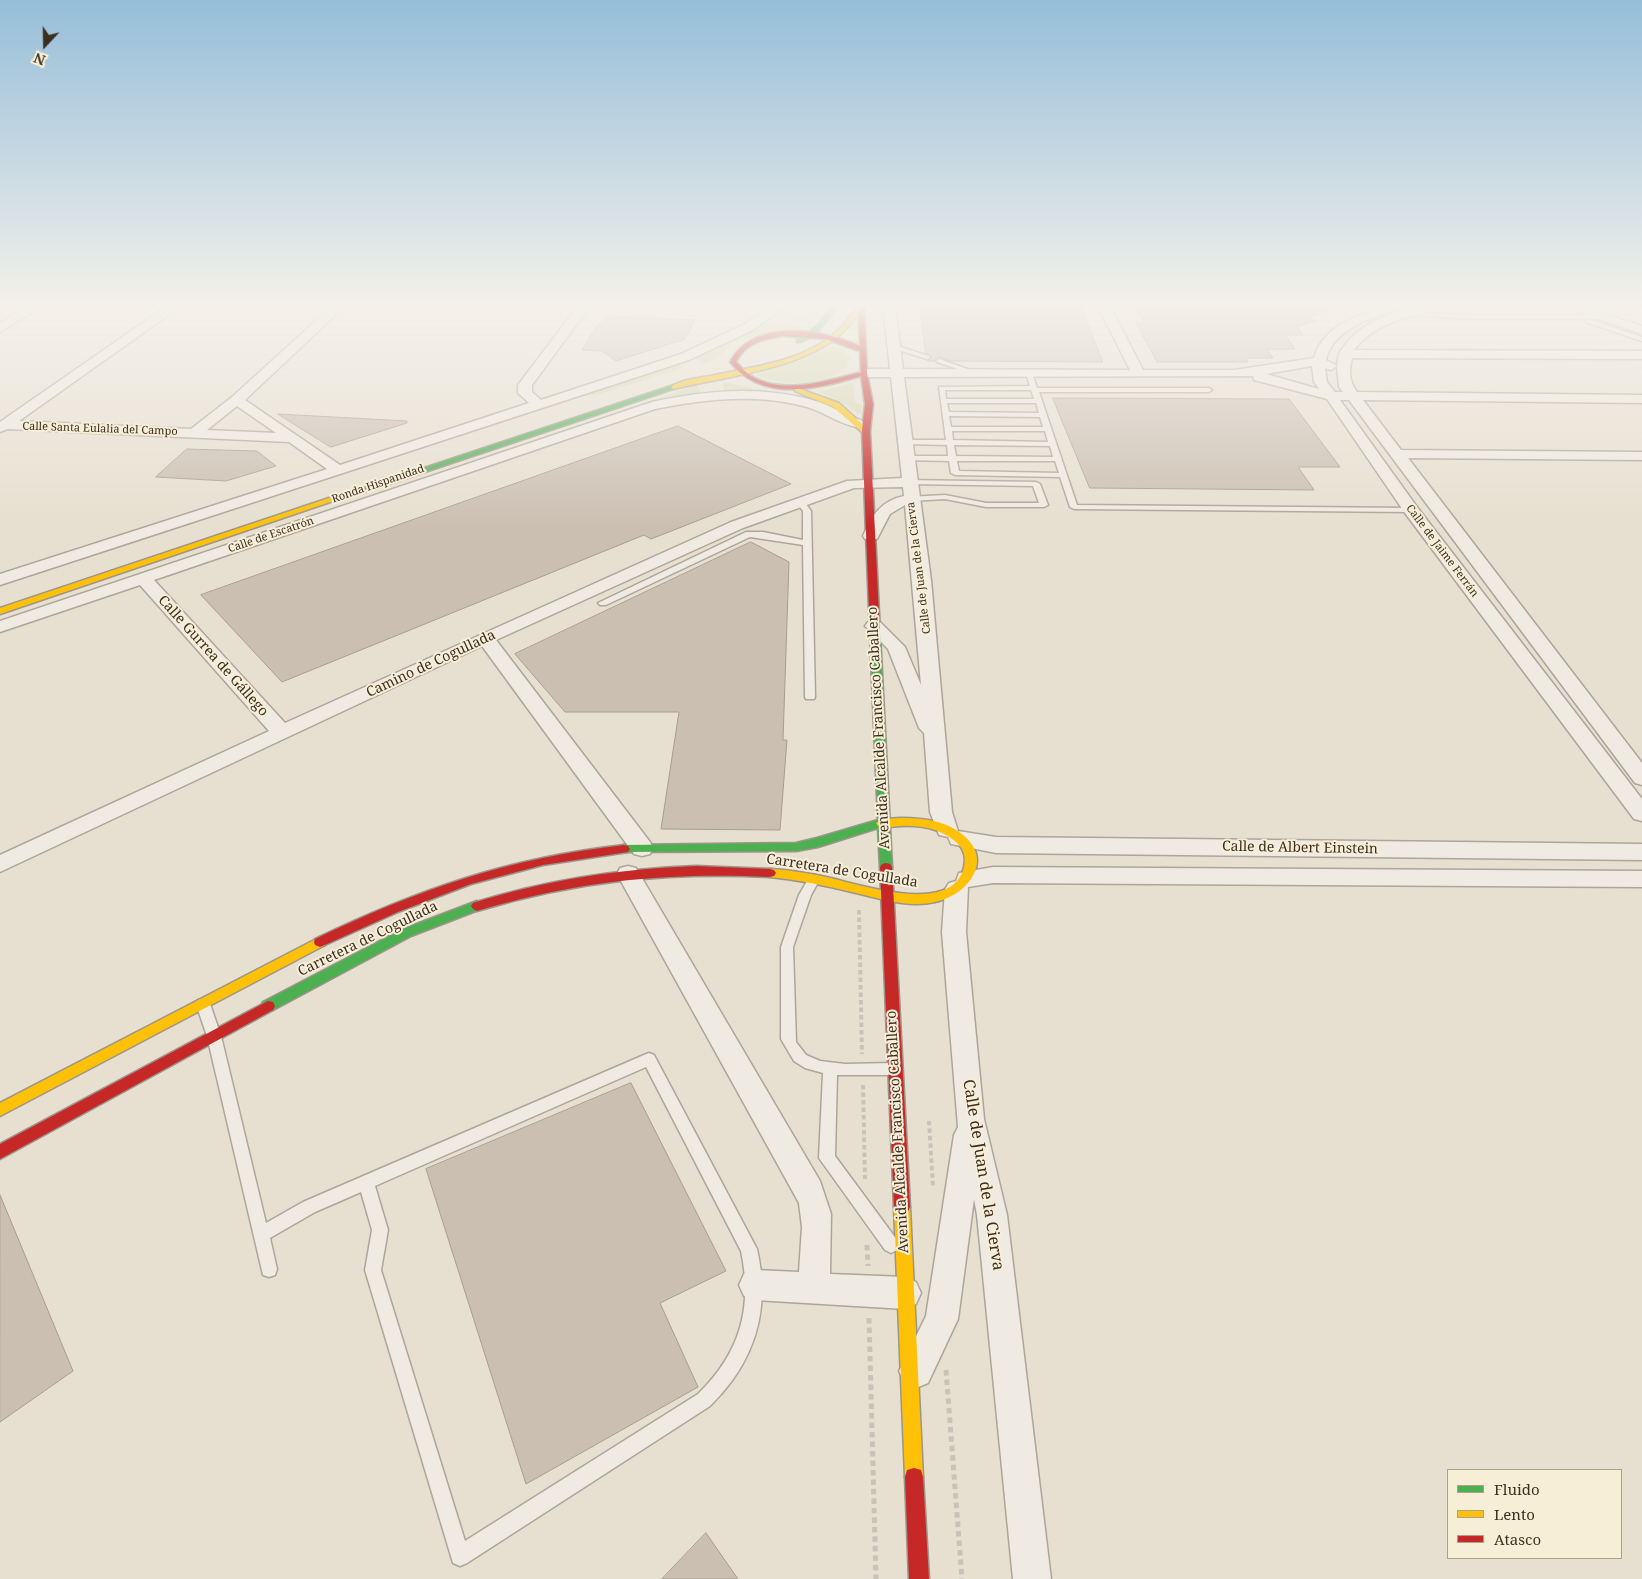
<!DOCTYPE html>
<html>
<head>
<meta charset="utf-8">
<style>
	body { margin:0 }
	#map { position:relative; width:1642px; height:1579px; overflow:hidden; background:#e7e0d1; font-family:"Noto Serif",serif }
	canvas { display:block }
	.legend { position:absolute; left:1447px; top:1469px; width:175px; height:90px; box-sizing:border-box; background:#f7eed8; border:1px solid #ada18e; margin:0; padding:6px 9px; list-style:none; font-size:15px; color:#3d2e20 }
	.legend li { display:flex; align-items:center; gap:10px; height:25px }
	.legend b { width:25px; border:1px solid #ada18e }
	.north { position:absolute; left:20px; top:20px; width:50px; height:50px; -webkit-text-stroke:4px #f7eed8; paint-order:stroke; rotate:201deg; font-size:14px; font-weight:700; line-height:20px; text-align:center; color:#3d2e20 }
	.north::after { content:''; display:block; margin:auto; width:18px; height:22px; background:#3d2e20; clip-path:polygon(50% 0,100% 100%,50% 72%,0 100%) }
</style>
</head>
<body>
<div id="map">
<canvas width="1642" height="1579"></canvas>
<ul class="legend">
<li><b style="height:6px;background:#4caf50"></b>Fluido</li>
<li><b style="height:6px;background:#ffc107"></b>Lento</li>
<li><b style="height:6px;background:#c62828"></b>Atasco</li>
</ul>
<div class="north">N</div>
</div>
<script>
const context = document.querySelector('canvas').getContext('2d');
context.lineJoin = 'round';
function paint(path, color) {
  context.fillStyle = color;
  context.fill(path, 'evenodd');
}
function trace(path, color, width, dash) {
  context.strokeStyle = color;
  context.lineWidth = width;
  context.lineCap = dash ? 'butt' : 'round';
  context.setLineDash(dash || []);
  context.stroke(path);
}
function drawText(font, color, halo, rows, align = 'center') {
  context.font = font + ' "Noto Serif",serif';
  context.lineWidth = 4;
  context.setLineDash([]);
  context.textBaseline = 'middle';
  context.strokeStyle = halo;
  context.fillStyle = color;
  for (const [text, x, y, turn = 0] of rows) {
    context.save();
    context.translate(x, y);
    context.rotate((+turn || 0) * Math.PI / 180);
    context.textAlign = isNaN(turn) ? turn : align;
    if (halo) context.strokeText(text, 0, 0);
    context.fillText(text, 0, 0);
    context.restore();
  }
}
paint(new Path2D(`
	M 786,306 L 826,306 L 812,324 L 773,317 Z
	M 766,321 L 805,327 C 784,333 760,332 739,341 C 725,347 719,361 703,364 L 694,357 L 742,336 Z
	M 833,346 L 844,350 L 850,358 L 847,367 C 827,386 780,387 756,374 L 804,359 Z
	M 678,363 L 683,368 L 596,395 L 576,397 Z
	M 723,382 L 809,399 L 724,392 Z
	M 853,383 L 855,402 L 862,405 L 860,415 L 842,402 L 819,392 Z
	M 698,385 L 701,393 L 659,400 L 610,414 Z`), '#d6d7b3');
const building = new Path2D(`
	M 920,306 L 1080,306 L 1103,362 L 950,361 L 940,357 L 934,361 L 927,361 L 932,357 L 926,353 Z
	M 1135,306 L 1328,306 L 1328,311 L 1307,317 L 1316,321 L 1297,327 L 1303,335 L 1285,335 L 1295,349 L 1267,349 L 1273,358 L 1245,358 L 1248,362 L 1157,362 L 1136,323 L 1144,323 Z
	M 608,316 L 695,320 L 685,339 L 616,361 L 602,351 L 582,350 L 598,324 L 601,324 Z
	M 1053,398 L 1289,399 L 1340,467 L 1298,467 L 1314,490 L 1090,488 Z
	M 278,414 L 407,421 L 407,423 L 331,447 Z
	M 678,426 L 791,484 L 651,539 L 644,535 L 282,682 L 201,595 Z
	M 187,449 L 257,451 L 276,466 L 226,481 L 156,477 Z
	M 751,542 L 789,562 L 783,740 L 787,740 L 780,830 L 661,829 L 679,712 L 565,712 L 515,654 Z
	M 631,1083 L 726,1271 L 660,1303 L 698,1387 L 526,1484 L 426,1169 Z
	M 0,1195 L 73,1371 L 0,1422 Z
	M 706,1533 L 738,1579 L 662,1579 Z`);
paint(building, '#cbbfb2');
trace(building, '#a89c90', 1);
const lane = new Path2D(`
	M 1408,312 L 1472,315 L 1601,315 L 1604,317 L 1601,319 L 1472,319 L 1406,315 L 1406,313 Z
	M 1588,319 L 1642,337 L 1642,341 L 1586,322 L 1586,320 Z
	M 894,345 L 929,356 L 930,357 L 927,359 L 892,348 L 891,347 Z
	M 939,359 L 973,371 L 974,372 L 969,373 L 937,362 L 936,361 Z
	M 1029,371 L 1032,373 L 1037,388 L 1209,388 L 1212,390 L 1209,392 L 1039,392 L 1077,505 L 1411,508 L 1415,510 L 1411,512 L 1074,509 L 1070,507 L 1060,477 L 955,475 L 951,473 L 949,461 L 903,460 L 903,456 L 948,456 L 947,445 L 905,444 L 901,442 L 905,440 L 946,440 L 939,387 L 1030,386 L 1026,373 ZM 945,390 L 1031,390 L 1034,399 L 946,399 ZM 947,403 L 1036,403 L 1039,413 L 949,412 ZM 949,416 L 1040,417 L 1043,427 L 951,427 ZM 952,431 L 1045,431 L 1048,442 L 953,440 ZM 954,445 L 1050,446 L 1053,457 L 956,456 ZM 957,461 L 1055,461 L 1059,473 L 959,471 Z
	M 906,480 L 1036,482 L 1040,484 L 1048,505 L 1044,507 L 986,507 L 945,499 L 911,501 L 907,499 L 908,497 L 945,495 L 986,503 L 1039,503 L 1033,486 L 909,484 L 906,484 Z
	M 797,500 L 803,500 L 811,511 L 815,697 L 814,699 L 806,699 L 805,697 L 803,545 L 750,537 L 606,605 L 600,605 L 598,603 L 746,532 L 763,532 L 803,540 L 803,511 L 796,502 Z
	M 814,875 L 818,876 L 820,879 L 811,895 L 793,947 L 796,1042 L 806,1055 L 820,1061 L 845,1064 L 893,1063 L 898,1065 L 900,1069 L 898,1073 L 893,1075 L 837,1075 L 835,1156 L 897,1240 L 899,1245 L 897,1250 L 891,1253 L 885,1250 L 819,1158 L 823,1073 L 805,1068 L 794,1061 L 781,1039 L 781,947 L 799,895 L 810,876 Z
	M 203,999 L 208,1000 L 210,1004 L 221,1036 L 266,1223 L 303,1202 L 644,1055 L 649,1053 L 654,1055 L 757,1249 C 771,1310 755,1362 710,1406 L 467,1563 L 460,1566 L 453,1563 L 365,1270 L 372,1230 L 361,1192 L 315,1212 L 270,1238 L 277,1269 L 275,1275 L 269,1277 L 263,1275 L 207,1036 L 196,1004 L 198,1000 ZM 646,1067 L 741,1251 C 753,1308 740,1353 698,1394 L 465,1541 L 381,1270 L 388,1230 L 375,1186 Z`);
const street = new Path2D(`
	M 27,306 L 42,306 L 0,332 L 0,323 Z
	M 167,306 L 181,306 L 19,421 L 191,429 L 232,397 L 332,306 L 345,306 L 245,400 L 340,465 L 529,403 L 518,393 L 518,385 L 578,306 L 590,306 L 532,385 L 532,392 L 541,400 L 681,354 L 745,324 L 771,306 L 785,306 L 753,330 L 689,360 L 0,585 L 0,574 L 327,469 L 289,442 L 8,429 L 0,432 L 0,422 ZM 237,406 L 276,433 L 207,430 Z
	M 883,306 L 895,306 L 903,369 L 1130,370 L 1098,306 L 1110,306 L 1143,370 L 1234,370 L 1314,358 C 1323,323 1372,306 1404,306 C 1399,310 1392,311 1386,313 C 1362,321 1332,333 1326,360 L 1337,366 C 1338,361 1338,355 1340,352 C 1361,318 1405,306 1443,306 C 1437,311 1427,312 1420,314 C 1395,320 1370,329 1354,350 L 1642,351 L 1642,359 L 1352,358 C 1349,369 1349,382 1357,392 L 1642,395 L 1642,403 L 1363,400 L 1401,450 L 1642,452 L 1642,460 L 1408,458 L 1642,763 L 1642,785 L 1635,783 L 1349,400 L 1340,400 L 1417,507 L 1642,799 L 1642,821 L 1634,819 L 1405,513 L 1327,399 L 1254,380 L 1253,376 L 904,377 L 931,580 L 952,812 L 958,831 L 996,837 L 1642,844 L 1642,860 L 996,853 L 951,844 L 948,837 L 939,835 L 930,812 L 924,733 L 919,728 L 888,649 L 865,626 L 868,622 L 880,622 L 905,647 L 921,685 L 905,505 L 890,514 L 877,539 L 865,539 L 863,536 C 872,515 881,501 904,496 L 903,487 L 854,488 L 743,528 L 496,640 L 650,842 L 653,848 L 650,854 L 642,856 L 634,854 L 482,646 L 0,872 L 0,855 L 269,731 L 140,585 L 0,632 L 0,621 L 652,402 C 707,390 764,385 819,402 C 833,407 846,416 861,420 L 863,423 L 856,427 C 838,423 824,412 807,407 C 757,393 705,399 655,409 L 154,580 L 285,723 L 731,522 L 847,481 L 902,478 L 891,377 L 864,377 L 858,373 L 864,369 L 890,369 ZM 1312,366 L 1314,382 L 1319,389 L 1266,374 ZM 1337,366 L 1339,387 L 1343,392 L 1335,392 L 1327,382 L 1325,368 L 1331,370 Z
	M 1562,306 L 1581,306 L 1642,326 L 1642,334 Z
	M 628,866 L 636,868 L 820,1181 L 831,1214 L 830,1274 L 905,1277 L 916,1282 L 921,1293 L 916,1304 L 905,1309 L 755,1300 L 744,1296 L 739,1285 L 744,1274 L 755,1270 L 799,1272 L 802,1227 L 799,1203 L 617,874 L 620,868 Z
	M 993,867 L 1642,871 L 1642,887 L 993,883 L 968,887 L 966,932 L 984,1119 L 1007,1215 L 1051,1579 L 1013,1579 L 977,1215 L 974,1199 L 958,1319 L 928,1383 L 916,1388 L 904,1383 L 899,1371 L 926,1316 L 954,1135 L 958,1127 L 942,932 L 945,889 L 949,883 L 956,881 L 959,873 Z`);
const fast = new Path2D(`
	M 832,306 L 838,306 C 830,317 812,343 797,342 L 797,340 L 818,325 Z
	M 674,385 L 676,386 L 676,388 L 341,500 L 334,498 Z
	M 875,631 L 880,634 L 892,867 L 890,870 L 882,870 L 880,867 L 878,828 L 818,847 L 796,851 L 620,852 L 618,849 L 620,846 L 624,845 L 796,843 L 817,838 L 878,820 L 870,634 Z
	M 477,901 L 481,903 L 483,906 L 481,909 L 411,936 L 273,1010 L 268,1011 L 263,1010 L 261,1006 L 263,1002 L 401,930 Z`);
const slow = new Path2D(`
	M 857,306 L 863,306 C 858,314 853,322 847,328 C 810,369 726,376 674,389 L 671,387 C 682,379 701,378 715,375 C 758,366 812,360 843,325 C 848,320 852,313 857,306 Z
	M 797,388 L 839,403 L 870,431 L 863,433 L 833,407 L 795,391 L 795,389 Z
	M 335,496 L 342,498 L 0,614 L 0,608 Z
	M 901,818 C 920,818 943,820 959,832 C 996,857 970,895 935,902 C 909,908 882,899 856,893 C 828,886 799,880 770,877 L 766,876 L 764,873 L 766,870 L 770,869 C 789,870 808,873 826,877 C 859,884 952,917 964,867 C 966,858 964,849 957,843 C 942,829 921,825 901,826 C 895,826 888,828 882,827 C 878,827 878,826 876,823 L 882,819 Z
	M 320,937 L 325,939 L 326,942 L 325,945 L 0,1116 L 0,1103 Z
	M 902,1200 L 908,1202 L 910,1207 L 923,1477 L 921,1484 L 914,1486 L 907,1484 L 905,1477 L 894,1207 L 896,1202 Z`);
const jam = new Path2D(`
	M 858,306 L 864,306 L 867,373 L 873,404 L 870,431 L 880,634 L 875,637 L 870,634 L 862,431 L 865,404 L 861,376 C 817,389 763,403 730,362 C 753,318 822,329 860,346 ZM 783,336 L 826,339 L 856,350 L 860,351 L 861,372 C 827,381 778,397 747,373 C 743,370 740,365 736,362 C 746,343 763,339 783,336 Z
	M 624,845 L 628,846 L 630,849 L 628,852 L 543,865 L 471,884 L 398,912 L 325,945 L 320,947 L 315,945 L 314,942 L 315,939 C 419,889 509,858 624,845 Z
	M 886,863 L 890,864 L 892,867 L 910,1207 L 908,1212 L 902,1214 L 896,1212 L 894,1207 L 880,867 L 882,864 Z
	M 696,866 L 770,869 L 774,870 L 776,873 L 774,876 L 770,877 C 666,872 577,881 477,911 L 473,909 L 471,906 L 473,903 C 546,880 619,869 696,866 Z
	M 268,1001 L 273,1002 L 275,1006 L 273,1010 L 0,1159 L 0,1144 Z
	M 914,1468 L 921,1470 L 923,1477 L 929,1579 L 909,1579 L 905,1477 L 907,1470 Z`);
trace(lane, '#ada599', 3);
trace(street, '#ada599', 3);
trace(fast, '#9c958a', 3);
trace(slow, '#9c958a', 3);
trace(jam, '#9c958a', 3);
trace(new Path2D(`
	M 859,910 L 862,1054
	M 863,1085 L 865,1179
	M 929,1121 L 933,1187`), '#c8c2b9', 4, [4.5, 3]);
trace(new Path2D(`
	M 867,1245 L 868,1266
	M 869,1318 L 876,1579
	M 946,1370 L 962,1579`), '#c8c2b9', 5, [5.5, 4]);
paint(lane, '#efebe3');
paint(street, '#efebe3');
paint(fast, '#4caf50');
paint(slow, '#ffc107');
paint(jam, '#c62828');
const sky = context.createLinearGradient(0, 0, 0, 527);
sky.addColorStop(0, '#96bed9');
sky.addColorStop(0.58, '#f4f1ea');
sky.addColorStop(1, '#f4f1ea00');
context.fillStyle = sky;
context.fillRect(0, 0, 1642, 527);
drawText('11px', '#3d2e20', '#f7eed8', [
	["Calle Santa Eulalia del Campo",100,429,2],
	["Ronda Hispanidad",378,484,-19],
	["Calle de Escatrón",271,535,-19],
	["Calle de Jaime Ferrán",1442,551,53],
	["Calle de Juan de la Cierva",919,568,-97]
]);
drawText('14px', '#3d2e20', '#f7eed8', [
	["Calle Gurrea de Gállego",213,656,48],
	["Camino de Cogullada",431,664,-25],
	["Avenida Alcalde Francisco Caballero",879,728,-93],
	["Calle de Albert Einstein",1300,848,1],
	["Carretera de Cogullada",842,871,9],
	["Carretera de Cogullada",368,939,-26],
	["Avenida Alcalde Francisco Caballero",898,1132,-93]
]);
drawText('16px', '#3d2e20', '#f7eed8', [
	["Calle de Juan de la Cierva",983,1175,81]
]);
</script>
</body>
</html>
